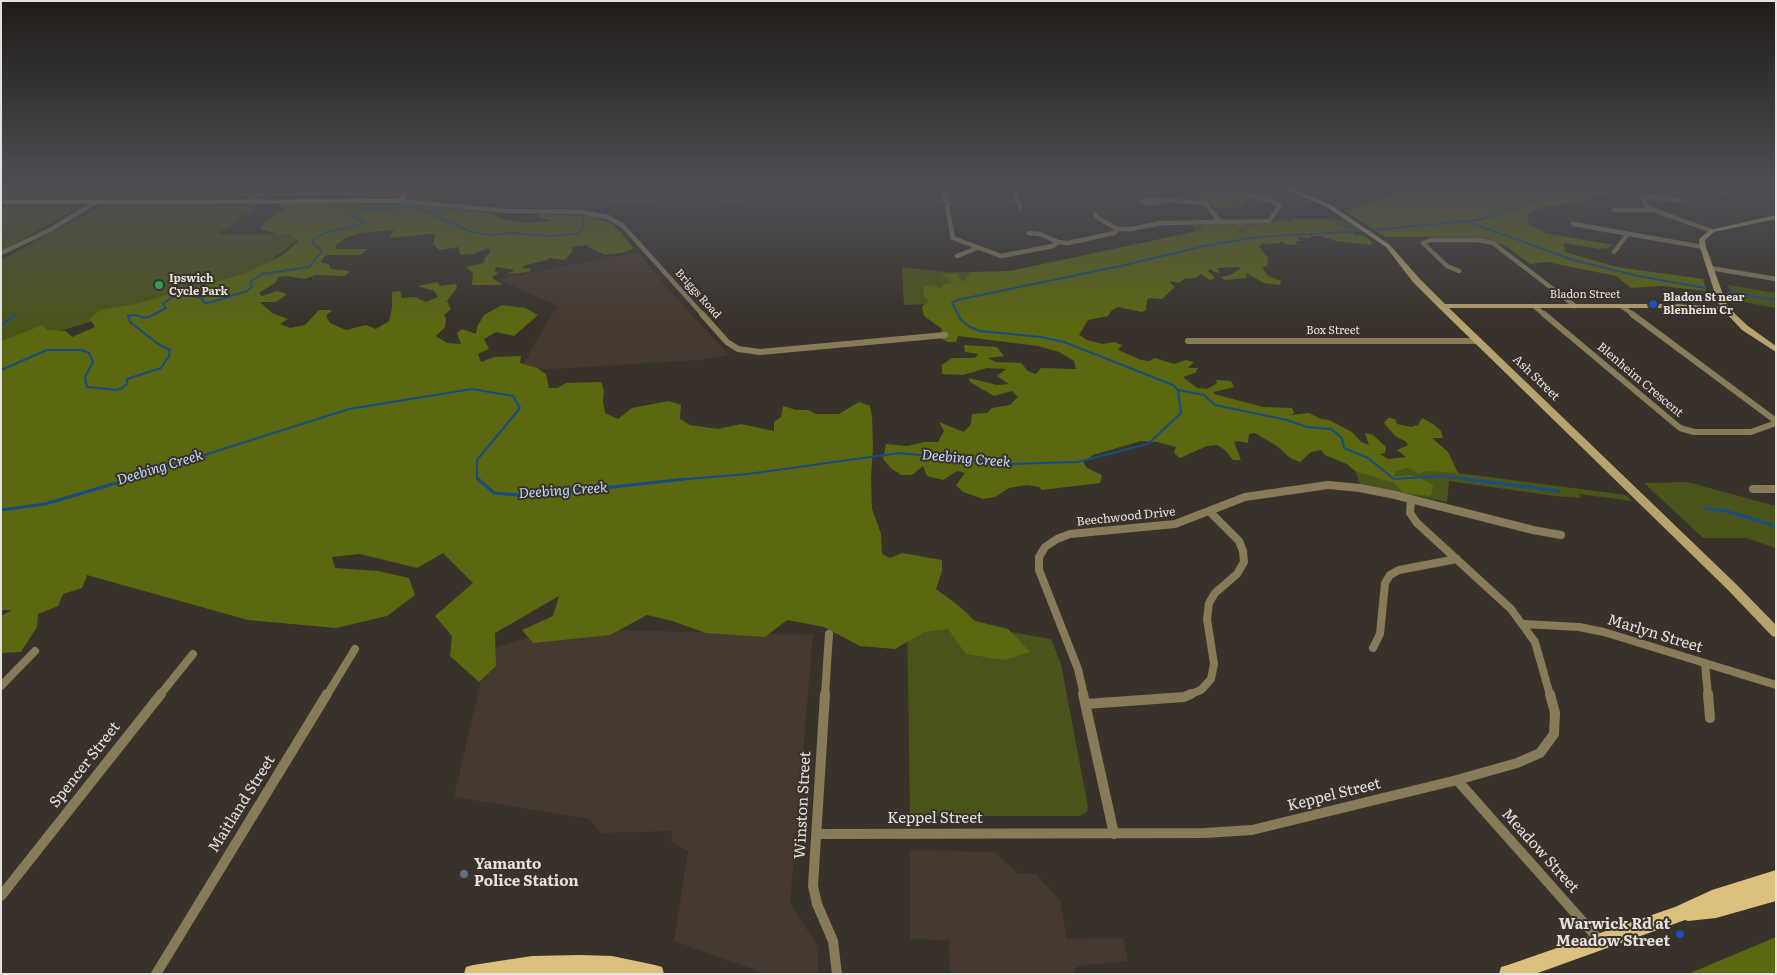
<!DOCTYPE html>
<html>
<head>
<meta charset="utf-8">
<style>
	body { margin:0 }
	#map { position:relative; width:1777px; height:975px; overflow:hidden; background:#39322b; font-family:Literata,serif }
	canvas { display:block }
	.frame { position:absolute; inset:0; border:2px solid #e6e1dd; pointer-events:none }
</style>
</head>
<body>
<div id="map">
<canvas width="1777" height="975"></canvas>
<div class="frame"></div>
</div>
<script>
const context = document.querySelector('canvas').getContext('2d');
context.lineJoin = 'round';
function fill(path, color) { context.fillStyle = color; context.fill(path, 'evenodd'); }
const shape = rows => new Path2D(rows.map(r => 'M' + r).join(''));
function strokePath(path, color, width, dash) { context.strokeStyle = color; context.lineWidth = width; context.lineCap = dash ? 'butt' : 'round'; context.setLineDash(dash || []); context.stroke(path); }
function drawText(font, color, halo, rows, align = 'center') {
  context.font = font + ' Literata,serif'; context.lineWidth = 4; context.setLineDash([]); context.textBaseline = 'middle'; context.strokeStyle = halo; context.fillStyle = color; for (const [text, x, y, turn = 0] of rows) {
    context.save(); context.translate(x, y); context.rotate((+turn || 0) * Math.PI / 180); context.textAlign = isNaN(turn) ? turn : align; if (halo) context.strokeText(text, 0, 0); context.fillText(text, 0, 0); context.restore();
  }
}
const built = shape([
	[1,188,404,188,393,197,1,198],
	[638,252,667,288,729,355,699,360,519,371,553,313,560,307,498,279],
	[615,630,813,635,790,903,818,947,818,974,766,974,674,941,688,851,671,842,673,831,601,833,589,819,454,797,488,650,530,637],
	[910,850,994,852,1019,874,1036,874,1060,900,1067,939,1123,938,1128,961,1078,966,1073,974,950,974,949,940,910,939]
]);
const green = shape([
	[1200,188,1223,188,1251,197,1241,208,1215,208,1211,203,1200,200],
	[105,204,260,204,218,234,305,234,257,271,1,349,1,260],
	[1,205,84,205,1,251],
	[1344,219,1363,231,1258,237,952,303,904,305,902,267,945,272,1009,272,1195,232,1191,225,1270,223,1280,220],
	[1728,285,1776,293,1776,308,1733,300],
	[1351,459,1626,495,1632,501,1579,494,1581,498,1555,496,1449,481,1447,502,1360,484],
	[1687,482,1776,506,1776,548,1746,538,1703,538,1644,483],
	[907,614,1051,639,1061,664,1088,807,1087,812,1080,816,910,816]
]);
const forest = shape([
	[1202,188,1222,188,1249,197,1243,198,1232,193,1225,193,1219,197,1226,198,1236,207,1218,207,1212,201,1201,199],
	[1412,188,1605,188,1608,194,1534,210,1529,214,1528,224,1545,233,1613,245,1608,248,1599,249,1564,243,1565,252,1617,267,1703,279,1706,291,1661,286,1631,288,1616,276,1547,262,1530,264,1507,247,1489,239,1474,237,1385,237,1345,211,1374,201,1381,202,1379,200],
	[281,203,400,204,491,213,503,219,526,223,554,221,542,218,538,214,592,216,613,224,634,248,622,253,605,255,585,245,572,247,572,251,565,260,549,258,547,260,526,265,522,268,531,269,529,272,507,274,515,270,497,267,494,271,498,273,492,278,503,285,472,285,473,273,466,267,484,263,485,258,491,251,487,248,474,254,461,255,458,247,439,250,433,244,435,235,428,234,389,238,394,230,359,233,344,239,335,245,337,249,367,249,360,255,326,255,321,260,322,263,329,264,331,269,350,271,345,276,315,275,305,279,287,276,279,277,275,283,259,293,262,296,277,291,287,294,276,302,260,302,272,313,288,319,280,324,290,328,305,325,319,310,332,310,326,316,330,323,346,330,366,325,376,329,389,321,392,308,392,292,400,291,402,298,415,297,426,302,438,297,434,291,418,286,437,282,440,286,456,284,457,288,447,301,451,309,444,315,446,319,445,327,436,336,447,343,461,344,457,333,462,329,476,334,477,327,484,315,502,305,525,308,538,315,514,336,496,332,484,339,489,349,478,354,481,362,494,357,521,356,520,363,537,368,546,374,549,388,557,388,566,383,601,382,604,390,603,401,605,413,618,419,632,408,669,401,681,405,680,419,690,425,718,429,741,424,774,431,774,422,781,417,783,406,796,410,808,410,816,414,839,414,859,402,870,406,872,416,873,447,871,478,872,509,881,534,882,554,890,558,902,553,942,560,942,571,936,589,959,606,975,621,1008,629,1030,652,1004,660,966,654,948,629,924,632,895,649,860,646,824,627,787,620,765,637,706,633,672,621,647,615,610,635,533,643,522,630,553,616,559,596,495,633,496,666,479,682,450,656,452,636,435,616,473,583,443,553,417,568,360,554,332,557,335,568,378,571,409,578,415,595,387,616,336,628,248,620,87,575,82,588,63,594,58,606,38,614,37,627,21,652,1,653,1,616,12,610,1,610,1,341,43,325,47,330,66,331,72,337,95,327,90,319,100,310,135,304,244,274,281,256,299,241,290,235,277,234,261,229,265,221,286,209,277,206],
	[1291,219,1324,219,1348,229,1356,230,1354,233,1356,235,1363,235,1372,242,1371,245,1336,241,1321,236,1312,236,1308,239,1297,236,1301,241,1296,241,1297,244,1289,245,1280,241,1280,243,1262,244,1259,247,1268,258,1267,266,1262,267,1268,276,1281,281,1280,285,1264,283,1246,273,1247,278,1225,280,1221,277,1230,275,1240,269,1239,267,1217,268,1220,273,1214,272,1211,269,1208,271,1215,278,1210,280,1201,274,1196,278,1184,279,1179,283,1169,281,1175,287,1162,299,1149,298,1147,300,1146,310,1142,312,1118,307,1112,310,1108,316,1088,320,1079,335,1087,340,1103,344,1114,342,1122,345,1118,350,1141,360,1149,361,1155,358,1174,364,1186,360,1194,362,1188,368,1198,368,1195,373,1183,377,1197,388,1207,389,1213,386,1217,383,1216,380,1231,381,1234,387,1214,392,1214,394,1263,407,1292,408,1294,413,1290,415,1309,413,1321,419,1329,420,1352,432,1361,442,1369,445,1365,433,1373,435,1386,447,1385,453,1380,454,1388,459,1406,457,1397,450,1408,445,1405,441,1395,436,1384,423,1388,418,1395,419,1397,424,1411,427,1418,425,1422,418,1433,424,1441,431,1443,438,1432,438,1448,452,1458,473,1429,471,1418,473,1407,468,1396,471,1393,477,1411,475,1420,478,1433,485,1431,496,1404,493,1394,483,1355,471,1347,464,1325,455,1321,450,1311,452,1300,462,1290,458,1277,446,1255,433,1249,434,1248,443,1238,441,1234,442,1241,460,1233,460,1225,450,1217,445,1207,446,1180,458,1174,453,1176,447,1157,442,1141,441,1093,455,1083,462,1087,468,1102,475,1100,483,1042,490,1039,487,1027,485,1009,488,995,497,983,499,963,492,956,485,965,473,957,471,943,480,927,476,923,466,912,475,901,475,892,469,883,459,886,444,907,446,924,442,938,442,944,431,939,422,964,432,971,424,972,414,987,413,992,408,1010,405,1018,397,1012,391,994,396,970,382,969,378,997,385,1009,384,997,376,1006,369,987,368,963,375,942,374,942,365,952,358,975,358,978,354,965,352,964,345,997,347,1004,356,988,358,996,362,1021,363,1028,371,1036,374,1041,368,1076,369,1074,361,1059,352,1038,346,958,336,956,342,948,342,940,338,942,329,924,316,922,307,929,301,923,296,924,286,932,285,941,289,944,284,952,282,941,274,957,273,961,281,964,281,971,272,1010,271,1202,230,1204,225,1244,224,1247,228,1238,229,1238,232,1244,233,1250,228,1249,226,1279,221,1287,223,1291,222],
	[1776,937,1776,974,1688,974]
]);
const streamFar1 = shape([
	[594,210,602,204,684,197,733,200,761,198,773,188],
	[1469,222,1573,260,1638,276,1705,288],
	[1728,292,1776,300],
	[1,325,16,314],
	[1,370,47,350,81,350,89,353,93,362,85,377,87,387,116,390,122,388,127,384,127,379,161,368,169,356,170,350,158,344,130,322,128,316,136,315,145,318,151,316,166,308,163,304,172,297,187,295,203,298,202,301,205,303,212,302,247,291,252,287,250,282,262,274,309,267,321,252,319,247,314,245,313,240,325,233,362,224,365,222,351,216,363,209,416,207,472,232,491,235,513,233,552,236,573,234,580,232,583,228,583,218,587,214],
	[1178,390,1204,395,1215,405,1287,420,1307,427,1331,429,1342,438,1344,448,1368,458,1394,479,1442,476,1475,480],
	[126,480,349,409,472,389,513,396,520,408,477,460,477,478,480,480],
	[674,480,748,474,899,453,1010,464,1077,462,1148,444,1181,413,1178,390,1173,385,1064,342,1041,337,980,331,970,327,961,320,952,303,957,300,1125,265,1204,246,1258,237,1363,231,1479,220,1523,206,1559,188]
]);
const stream = shape([
	[478,479,494,493,531,496,685,479],
	[1465,479,1559,491],
	[1704,508,1726,511,1776,526],
	[1,510,45,504,130,479]
]);
const streetFar3 = shape([
	[944,188,946,197,944,200,949,204,947,207,953,238,1001,256,1053,246,1058,242,1068,243,1114,233,1118,229,1132,229,1161,223,1269,221,1279,207,1278,204,1272,201,1227,188],
	[1013,188,1020,207],
	[1638,188,1648,208,1712,231],
	[1712,188,1724,192],
	[1083,191,1088,188],
	[1351,191,1360,188],
	[1642,196,1679,200],
	[248,201,267,188],
	[399,201,506,211,581,212,608,217,623,226,703,315],
	[1163,201,1148,204,1141,201,1150,199,1203,203,1207,205,1220,222],
	[1614,210,1651,210],
	[1095,214,1098,218,1118,229],
	[1573,224,1703,247],
	[1029,233,1040,234,1058,242],
	[1614,252,1627,235],
	[1,253,48,231,96,202],
	[957,256,977,248],
	[1710,268,1776,279],
	[1459,271,1447,266,1423,243,1431,240,1478,240,1493,243,1575,306],
	[1534,306,1545,315],
	[1621,306,1634,315]
]);
const streetFar2 = shape([
	[702,314,727,342,738,349,760,352,945,335],
	[1544,314,1680,428,1694,432,1751,432,1776,423],
	[1632,314,1776,421],
	[1188,341,1479,341]
]);
const streetFar1 = shape([
	[1753,489,1776,489],
	[1411,499,1410,513,1417,523,1511,609,1535,642,1550,695],
	[1524,624,1579,627,1604,632,1776,685],
	[1373,648,1380,634,1385,583,1390,575,1399,570,1457,559],
	[1705,664,1708,695],
	[1,686,35,651],
	[160,695,193,654],
	[327,695,355,649],
	[825,695,829,634],
	[1084,695,1078,669,1039,570,1039,557,1045,547,1057,539,1070,534,1175,524,1245,497,1328,485,1360,488,1395,495,1533,530,1561,535],
	[1188,695,1201,690,1211,679,1214,664,1207,619,1209,603,1215,593,1237,574,1244,562,1243,551,1239,541,1209,511]
]);
const street = shape([
	[825,694,813,886,817,904,833,941,837,974],
	[1083,694,1114,834],
	[1708,694,1710,718],
	[1086,704,1184,697,1191,694],
	[1457,780,1600,941],
	[817,834,1205,833,1252,830,1457,780,1517,763,1540,753,1554,734,1555,713,1550,694],
	[1,896,161,694],
	[156,974,327,694]
]);
const secondary = shape([
	[409,188,416,188,399,203,1,204,1,200,397,199,409,188],
	[1282,188,1291,188,1331,205,1390,245,1419,278,1445,304,1673,304,1722,307,1718,303,1700,247,1699,239,1710,230,1776,215,1776,219,1714,232,1705,240,1706,247,1726,303,1736,315,1748,326,1776,346,1776,352,1742,330,1725,312,1673,308,1449,308,1736,584,1776,625,1776,637,1772,636,1728,590,1439,308,1413,282,1386,247,1327,207,1282,188]
]);
const primary = shape([
	[1776,870,1776,901,1716,918,1688,921,1685,920,1535,974,1499,974,1501,967,1508,965,1675,907,1712,890,1776,870],
	[580,955,612,956,655,965,662,967,664,974,464,974,466,967,473,965,532,956,580,955]
]);
const markers = [
	[159,285,5,"#2e9e5b"],
	[1653,304,5,"#1a4fb4"],
	[464,874,5,"#5c6f8a"],
	[1680,934,5,"#1a4fb4"]
];
const farPoinames = [
	["Ipswich",169,279],
	["Cycle Park",169,292],
	["Bladon St near",1663,298],
	["Blenheim Cr",1663,311]
];
const farStreetnames = [
	["Briggs Road",698,294,48],
	["Bladon Street",1585,295],
	["Box Street",1333,331]
];
const streetNames = [
	["Ash Street",1536,378,44],
	["Blenheim Crescent",1640,380,40],
	["Beechwood Drive",1126,517,-6]
];
const waterNames = [
	["Deebing Creek",966,459,5],
	["Deebing Creek",160,468,-17],
	["Deebing Creek",563,491,-4]
];
const nearStreetnames = [
	["Marlyn Street",1655,634,17],
	["Spencer Street",85,765,-52],
	["Keppel Street",1334,795,-14],
	["Maitland Street",242,804,-58],
	["Winston Street",803,805,-87],
	["Keppel Street",935,819],
	["Meadow Street",1540,851,48]
];
const nearPoinames = [
	["Yamanto",474,865],
	["Police Station",474,882],
	["Warwick Rd at",1670,925,"right"],
	["Meadow Street",1670,942,"right"]
];
fill(built, '#46392f');
fill(green, '#4a541a');
fill(forest, '#5b680f');
strokePath(streamFar1, '#174d85', 2);
strokePath(stream, '#174d85', 3);
strokePath(streetFar3, '#877b5a', 4.5);
strokePath(streetFar2, '#877b5a', 6);
strokePath(streetFar1, '#877b5a', 8);
strokePath(street, '#877b5a', 10);
fill(secondary, '#b6a36e');
fill(primary, '#dbc17d');
const sky = context.createLinearGradient(0, 0, 0, 325);
sky.addColorStop(0, '#1f1c18');
sky.addColorStop(0.58, '#4e4f55');
sky.addColorStop(1, '#4e4f5500');
context.fillStyle = sky;
context.fillRect(0, 0, 1777, 325);
for (const [x, y, r, color] of markers) { const dot = new Path2D(); dot.arc(x, y, r, 0, 2 * Math.PI); context.fillStyle = color; context.fill(dot); strokePath(dot, '#39322b', 2); }
drawText('bold 11px', '#e6e1dd', '#39322b', farPoinames, 'left');
drawText('11px', '#e6e1dd', '#39322b', farStreetnames);
drawText('12px', '#e6e1dd', '#39322b', streetNames);
drawText('italic 14px', '#bddafb', '#39322b', waterNames);
drawText('15px', '#e6e1dd', '#39322b', nearStreetnames);
drawText('bold 15px', '#e6e1dd', '#39322b', nearPoinames, 'left');
</script>
</body>
</html>
